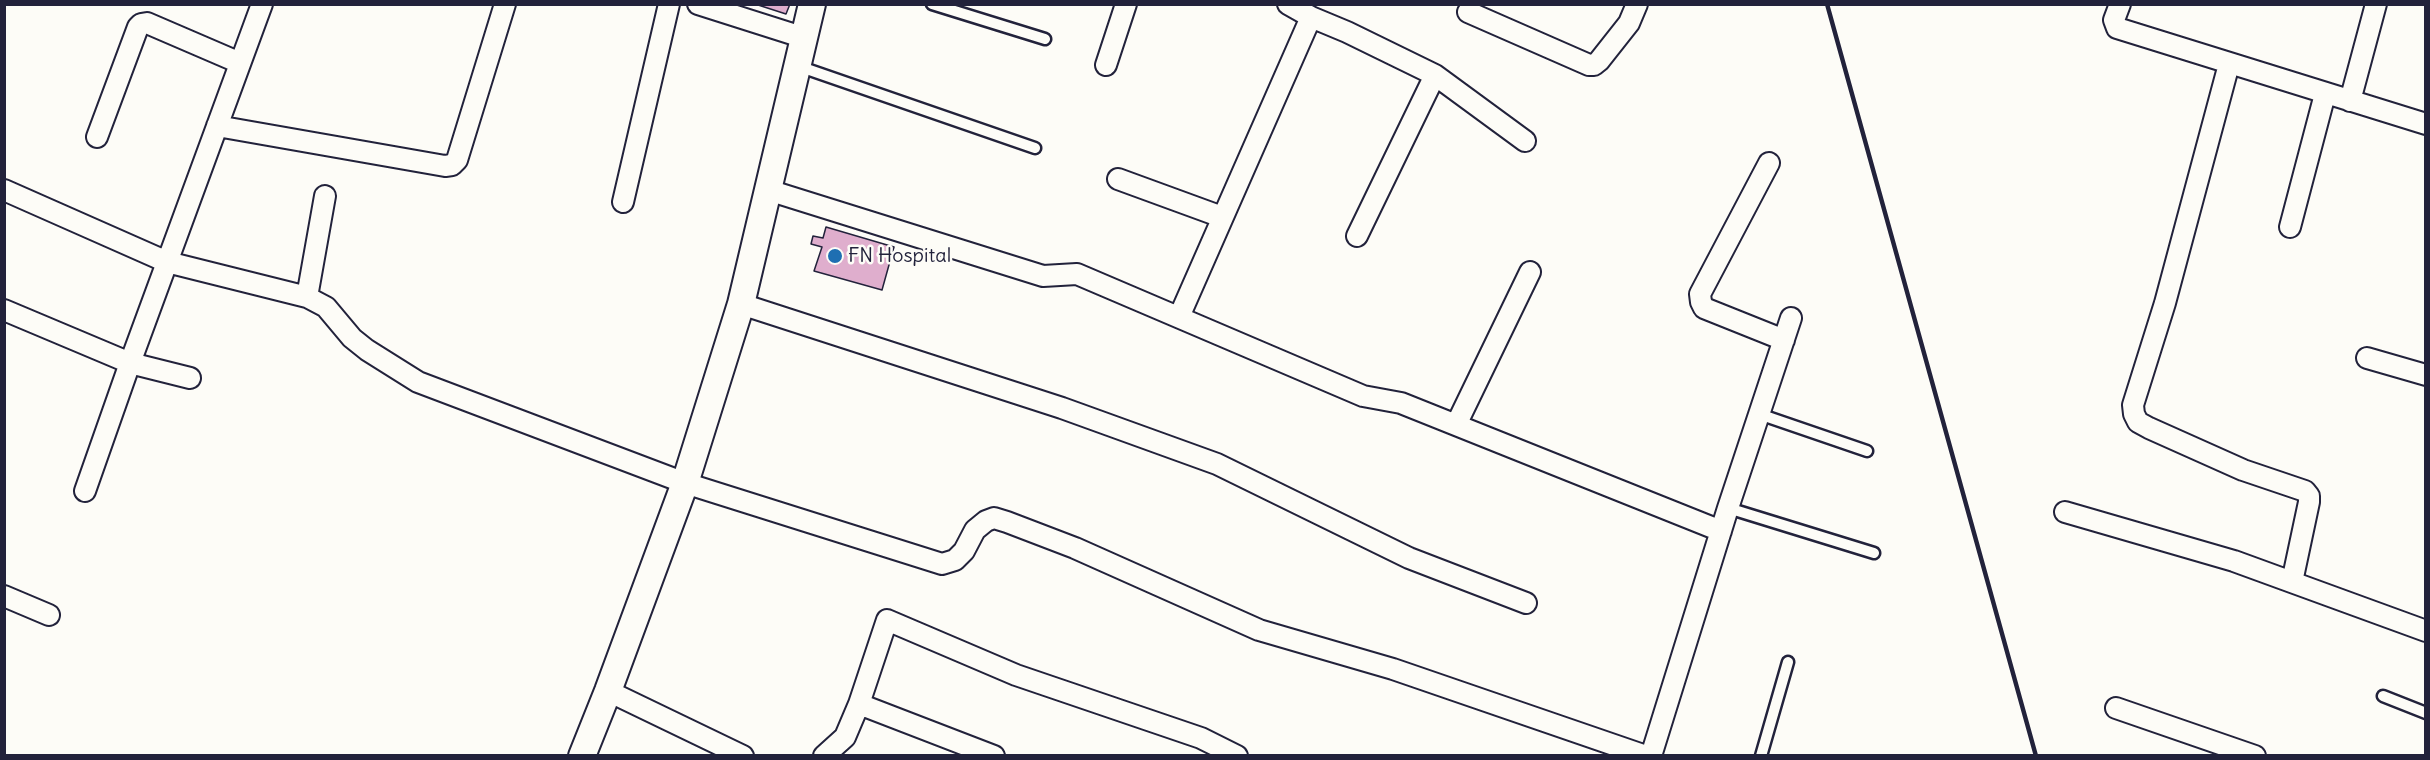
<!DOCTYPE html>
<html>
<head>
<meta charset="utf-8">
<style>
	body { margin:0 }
	#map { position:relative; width:2430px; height:760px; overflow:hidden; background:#fdfcf7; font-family:Delius,sans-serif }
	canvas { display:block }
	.frame { position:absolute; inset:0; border:6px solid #22223b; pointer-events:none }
</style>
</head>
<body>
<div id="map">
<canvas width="2430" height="760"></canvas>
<div class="frame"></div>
</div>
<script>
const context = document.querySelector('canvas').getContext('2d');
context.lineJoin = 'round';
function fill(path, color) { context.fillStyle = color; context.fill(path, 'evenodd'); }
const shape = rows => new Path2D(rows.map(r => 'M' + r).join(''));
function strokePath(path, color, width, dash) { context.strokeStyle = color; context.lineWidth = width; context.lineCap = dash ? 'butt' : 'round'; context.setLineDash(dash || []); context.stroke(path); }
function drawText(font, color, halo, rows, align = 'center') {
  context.font = font + ' Delius,sans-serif'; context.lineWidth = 5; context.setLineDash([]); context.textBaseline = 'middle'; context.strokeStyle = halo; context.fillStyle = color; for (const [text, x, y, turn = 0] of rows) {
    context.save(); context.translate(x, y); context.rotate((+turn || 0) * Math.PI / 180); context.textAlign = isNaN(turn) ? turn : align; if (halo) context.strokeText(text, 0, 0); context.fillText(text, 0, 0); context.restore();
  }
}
const building = shape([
	[755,4,790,4,786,14,755,4],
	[826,227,894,247,882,290,814,271,822,247,811,244,813,236,823,238,826,227]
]);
const service = shape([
	[932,4,1045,39],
	[798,66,1035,148],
	[1759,414,1867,451],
	[1728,508,1874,553],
	[2383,696,2426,713],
	[1761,756,1788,662]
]);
const minor = shape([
	[698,4,805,38],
	[1288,4,1311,17],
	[2120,4,2114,20,2117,28,2426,124],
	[1468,12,1589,65,1594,65,1599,61,1629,23,1637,4],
	[2229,64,2165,303,2133,405,2134,414,2138,422,2149,428,2243,470,2305,491,2309,496,2309,502,2292,582],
	[1106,65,1126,4],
	[2350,101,2376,4],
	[217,126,445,166,452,165,457,160,505,4],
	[97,137,138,27,141,24,147,23,240,63],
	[1769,163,1700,294,1701,302,1704,308,1784,340],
	[1118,179,1222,217],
	[4,190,167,262,307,297,326,307,352,338,367,350,418,382,685,483,942,564,955,560,964,551,975,530,986,521,994,518,1007,522,1075,548,1259,630,1393,669,1646,756],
	[768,190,1043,276,1077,274,1363,396,1401,403,1721,531],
	[623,202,669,4],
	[2290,227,2325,94],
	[1357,236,1435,75],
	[307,297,325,196],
	[741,304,1062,408,1217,464,1409,558,1526,603],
	[4,310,130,363,190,378],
	[1179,317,1311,17,1347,32,1435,75,1525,141],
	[2367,358,2426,375],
	[1456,425,1530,272],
	[85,491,130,363,262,4],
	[2065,512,2234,561,2426,631],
	[4,596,49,615],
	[608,691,743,756],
	[859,704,887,620,1016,675,1201,738,1237,756],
	[2116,708,2255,756],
	[824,756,845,737,859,704,994,756],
	[1651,756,1728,508,1791,318]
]);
const tertiary = shape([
	[582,756,608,691,685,483,741,304,812,4]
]);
const rail = shape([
	[1827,4,2036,756]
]);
const markers = [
	[835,256,8,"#1f6fb2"]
];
const poiNames = [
	["FN Hospital",848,256]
];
fill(building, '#dfaecd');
strokePath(building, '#22223b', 1.5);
strokePath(service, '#22223b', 15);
strokePath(minor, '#22223b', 24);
strokePath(tertiary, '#22223b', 30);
strokePath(service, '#fdfcf7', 10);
strokePath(minor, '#fdfcf7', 20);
strokePath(tertiary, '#fdfcf7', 26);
strokePath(rail, '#22223b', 4.5);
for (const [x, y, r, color] of markers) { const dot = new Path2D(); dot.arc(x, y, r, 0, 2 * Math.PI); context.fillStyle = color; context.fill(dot); strokePath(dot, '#fdfcf7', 2); }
drawText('20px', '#22223b', '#fdfcf7', poiNames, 'left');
</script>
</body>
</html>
